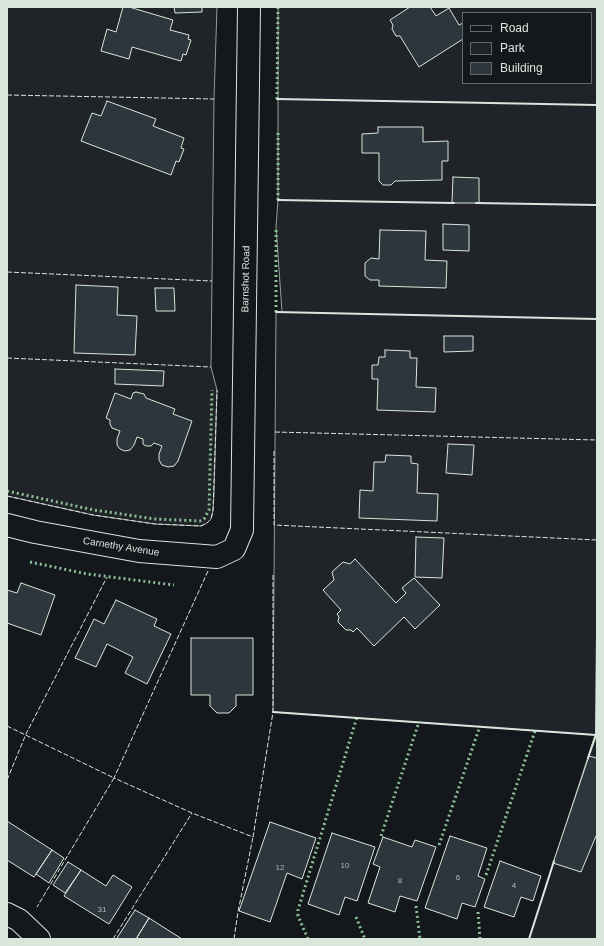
<!DOCTYPE html>
<html>
<head>
<meta charset="utf-8">
<style>
	body { margin:0 }
	#map { position:relative; width:604px; height:946px; overflow:hidden; background:#14181c; font-family:Arial,sans-serif }
	canvas { display:block }
	.frame { position:absolute; inset:0; border:8px solid #d8e6dc; pointer-events:none }
	.legend { position:absolute; left:462px; top:12px; width:130px; height:72px; box-sizing:border-box; background:#14181c; border:1px solid #626a69; margin:0; padding:5px 7px; list-style:none; font-size:12px; color:#d8e6dc }
	.legend li { display:flex; align-items:center; gap:8px; height:20px }
	.legend b { width:20px; border:1px solid #626a69 }
</style>
</head>
<body>
<div id="map">
<canvas width="604" height="946"></canvas>
<div class="frame"></div>
<ul class="legend">
<li><b style="height:5px;background:#14181c"></b>Road</li>
<li><b style="height:11px;background:#202428"></b>Park</li>
<li><b style="height:11px;background:#2c363c"></b>Building</li>
</ul>
</div>
<script>
const context = document.querySelector('canvas').getContext('2d');
context.lineJoin = 'round';
function fill(path, color) { context.fillStyle = color; context.fill(path, 'evenodd'); }
const shape = rows => new Path2D(rows.map(r => 'M' + r).join(''));
function strokePath(path, color, width, dash) { context.strokeStyle = color; context.lineWidth = width; context.lineCap = dash ? 'butt' : 'round'; context.setLineDash(dash || []); context.stroke(path); }
function drawText(font, color, halo, rows, align = 'center') {
  context.font = font + ' Arial,sans-serif'; context.lineWidth = 3; context.setLineDash([]); context.textBaseline = 'middle'; context.strokeStyle = halo; context.fillStyle = color; for (const [text, x, y, turn = 0] of rows) {
    context.save(); context.translate(x, y); context.rotate((+turn || 0) * Math.PI / 180); context.textAlign = isNaN(turn) ? turn : align; if (halo) context.strokeText(text, 0, 0); context.fillText(text, 0, 0); context.restore();
  }
}
const green = shape([
	[7,7,217,7,214,99,211,367,217,390,214,494,213,511,211,519,207,523,201,526,155,524,93,515,7,496,7,7],
	[278,7,597,7,597,939,529,939,595,735,273,712,276,312,282,312,276,227,278,200,278,7],
	[463,13,591,13,591,83,463,83,463,13]
]);
const building = shape([
	[123,7,129,7,173,20,170,30,189,35,188,39,191,40,186,55,183,54,181,61,132,47,129,59,101,51,107,29,116,32,123,7],
	[174,7,202,7,202,12,175,13,174,7],
	[410,7,430,7,436,16,449,8,459,25,463,23,463,39,419,67,400,36,396,36,392,29,393,25,390,20,410,7],
	[107,101,156,119,153,126,184,138,181,148,184,149,179,162,176,161,171,175,81,141,92,113,101,116,107,101],
	[378,127,423,127,423,142,448,141,448,161,442,161,442,180,395,181,391,185,383,185,379,181,379,153,362,153,362,134,378,133,378,127],
	[453,177,479,178,479,203,452,203,453,177],
	[443,224,469,225,469,251,443,250,443,224],
	[380,230,426,231,425,260,447,261,446,288,379,286,379,280,370,280,365,276,365,263,371,258,379,259,380,230],
	[76,285,118,287,117,315,137,316,135,355,74,353,76,285],
	[155,288,174,288,175,311,156,311,155,288],
	[444,336,473,336,473,351,444,352,444,336],
	[385,350,410,351,410,358,417,358,416,387,436,388,435,412,377,410,378,379,372,379,372,365,378,365,379,357,385,357,385,350],
	[115,369,164,371,163,386,115,384,115,369],
	[136,392,144,394,146,398,175,409,173,414,192,421,178,461,174,466,168,467,162,465,159,460,159,454,162,446,154,443,151,446,146,446,143,444,143,439,137,437,134,445,130,450,125,451,120,449,117,445,117,439,120,431,112,428,110,424,110,420,106,418,115,393,131,399,133,393,136,392],
	[448,444,474,445,472,475,446,473,448,444],
	[386,455,411,456,411,463,418,464,417,493,438,494,437,521,359,518,360,490,373,491,374,462,385,462,386,455],
	[416,537,444,538,442,578,415,577,416,537],
	[355,559,396,603,406,593,402,588,414,578,440,605,415,629,404,617,374,646,357,628,353,632,351,630,346,630,338,622,339,617,337,614,341,610,323,590,334,580,332,572,343,562,350,564,355,559],
	[21,583,55,595,41,635,7,623,7,590,17,593,21,583],
	[116,600,157,619,154,626,171,634,147,684,125,673,133,657,107,644,96,667,75,658,94,619,104,624,116,600],
	[191,638,253,638,253,695,236,695,236,706,229,713,217,713,210,706,210,695,191,695,191,638],
	[589,756,597,758,597,836,596,836,581,872,553,863,589,756],
	[7,821,52,850,34,877,7,860,7,821],
	[270,822,316,838,302,879,287,873,270,922,239,911,270,822],
	[332,833,375,847,357,901,345,897,339,915,308,904,332,833],
	[450,836,487,848,478,876,485,879,475,907,462,903,457,919,425,908,450,836],
	[383,837,412,847,415,840,436,847,417,901,400,896,395,912,368,903,380,867,373,864,383,837],
	[52,850,64,858,49,883,36,874,52,850],
	[500,861,541,876,533,901,521,897,514,917,484,907,500,861],
	[68,862,81,870,65,893,53,885,68,862],
	[81,870,106,886,113,875,132,887,109,924,64,896,81,870],
	[135,910,149,918,136,939,118,939,117,938,135,910],
	[149,918,182,939,136,939,149,918]
]);
const minor = shape([
	[7,525,35,532,139,551,217,557,234,549,242,530,249,7],
	[7,914,19,920,39,939]
]);
const hedge = shape([
	[277,99,278,7],
	[278,200,278,133],
	[276,312,276,227],
	[7,491,94,510,155,519,200,521,204,519,209,510,212,390],
	[30,562,87,574,174,585],
	[381,836,419,722],
	[439,845,480,726],
	[486,875,535,731],
	[416,906,420,939],
	[478,912,480,939],
	[356,917,365,939],
	[308,939,298,916,298,910,357,717]
]);
const fence = shape([
	[7,95,214,99],
	[7,272,212,281],
	[7,358,211,367],
	[275,432,597,440],
	[274,451,274,525,597,540],
	[7,496,93,515,155,524,201,526,207,523,211,519,213,511,217,390],
	[208,571,114,778,192,813,253,837,273,712,273,575],
	[7,726,114,778,37,907],
	[7,780,26,734,107,577],
	[113,939,192,813],
	[234,939,238,912,253,837]
]);
const wall = shape([
	[277,99,597,105],
	[278,200,454,203],
	[476,203,597,205],
	[276,312,597,319],
	[273,712,596,735],
	[588,758,596,735,597,634],
	[529,939,554,861]
]);
const numberNames = [
	["10",345,866],
	["12",280,868],
	["6",458,878],
	["8",400,881],
	["4",514,886],
	["31",102,910]
];
const streetNames = [
	["Barnshot Road",246,279,-89],
	["Carnethy Avenue",121,547,9]
];
fill(green, '#202428');
strokePath(green, '#939e99', 1);
fill(building, '#2c363c');
strokePath(building, '#d8e6dc', 1);
strokePath(minor, '#d8e6dc', 24);
strokePath(minor, '#14181c', 22);
strokePath(hedge, '#8ac095', 3, [2, 3]);
strokePath(fence, '#d8e6dc', 1, [5, 2]);
strokePath(wall, '#d8e6dc', 2);
drawText('8px', '#adbab4', null, numberNames);
drawText('10px', '#d8e6dc', '#14181c', streetNames);
</script>
</body>
</html>
